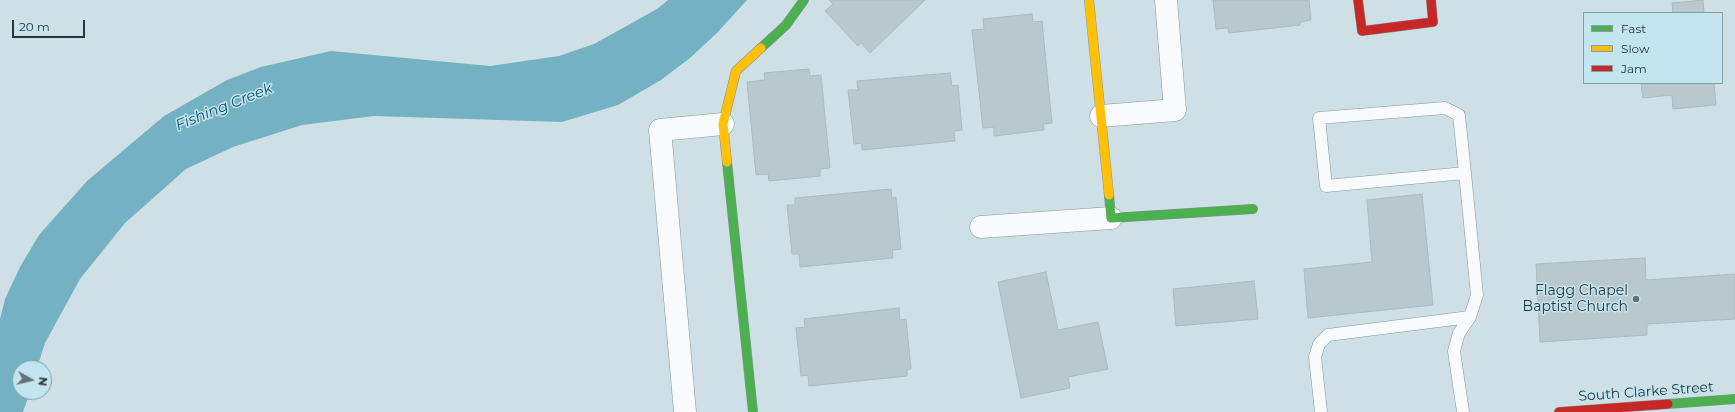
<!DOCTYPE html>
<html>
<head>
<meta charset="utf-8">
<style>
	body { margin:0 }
	#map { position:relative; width:1735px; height:412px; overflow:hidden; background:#cee0e6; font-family:Montserrat,sans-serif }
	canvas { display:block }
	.legend { position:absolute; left:1583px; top:12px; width:140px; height:72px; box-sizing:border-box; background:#c3e5f0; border:1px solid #859fa7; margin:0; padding:5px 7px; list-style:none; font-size:12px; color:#28363a }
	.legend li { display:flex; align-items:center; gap:8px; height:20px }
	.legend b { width:20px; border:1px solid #859fa7 }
	.north { position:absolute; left:12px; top:360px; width:40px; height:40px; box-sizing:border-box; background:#c3e5f0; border:1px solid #859fa7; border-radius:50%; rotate:98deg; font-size:11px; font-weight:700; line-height:16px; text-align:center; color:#28363a }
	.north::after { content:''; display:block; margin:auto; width:14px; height:18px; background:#627276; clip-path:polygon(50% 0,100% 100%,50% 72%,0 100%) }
	.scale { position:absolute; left:12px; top:20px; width:73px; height:18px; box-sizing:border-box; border:2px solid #28363a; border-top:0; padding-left:5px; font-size:12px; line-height:14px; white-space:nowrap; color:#28363a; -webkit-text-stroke:3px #c3e5f0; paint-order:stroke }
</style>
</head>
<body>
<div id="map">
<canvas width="1735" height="412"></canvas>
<ul class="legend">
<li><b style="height:5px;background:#4caf50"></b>Fast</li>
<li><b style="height:5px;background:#ffc107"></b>Slow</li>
<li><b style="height:5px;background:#c62828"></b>Jam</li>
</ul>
<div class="north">N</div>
<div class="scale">20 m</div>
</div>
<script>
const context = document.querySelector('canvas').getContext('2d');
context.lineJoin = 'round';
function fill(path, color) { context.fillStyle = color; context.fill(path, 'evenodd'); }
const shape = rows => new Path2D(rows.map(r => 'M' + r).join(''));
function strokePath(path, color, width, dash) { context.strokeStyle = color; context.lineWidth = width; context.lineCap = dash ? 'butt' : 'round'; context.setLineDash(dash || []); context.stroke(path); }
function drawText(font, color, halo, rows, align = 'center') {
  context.font = font + ' Montserrat,sans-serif'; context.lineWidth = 3; context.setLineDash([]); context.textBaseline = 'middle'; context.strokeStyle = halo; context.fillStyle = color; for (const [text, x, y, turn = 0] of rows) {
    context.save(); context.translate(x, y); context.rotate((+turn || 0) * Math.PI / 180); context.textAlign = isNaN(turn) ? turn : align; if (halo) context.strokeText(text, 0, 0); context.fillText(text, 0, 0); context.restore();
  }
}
const water = shape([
	[668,0,747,0,717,33,690,58,661,80,618,105,562,122,374,116,302,125,233,147,186,169,125,223,80,279,45,343,37,368,20,368,20,392,30,392,23,412,0,412,0,319,5,299,20,267,39,235,87,181,164,116,227,80,261,67,331,51,490,66,559,56,594,44,657,9]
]);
const building = shape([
	[829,0,925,0,870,53,861,43,858,46,825,11,833,4,829,0],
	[1213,0,1309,0,1311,20,1300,22,1300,25,1229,33,1228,28,1216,29,1213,0],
	[1703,0,1704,13,1673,13,1672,3,1703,0],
	[1032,14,1033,22,1042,21,1052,123,1043,124,1044,130,994,136,994,127,983,128,972,30,984,29,983,19,1032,14],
	[809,69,810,76,821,75,830,168,820,169,820,176,769,181,768,174,756,175,747,82,765,80,764,73,809,69],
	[950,73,952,86,958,85,962,130,954,131,955,141,862,150,862,143,854,144,848,90,858,90,857,81,950,73],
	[1641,83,1714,83,1716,105,1673,109,1672,95,1643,98,1641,83],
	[891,189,892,198,896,197,901,249,892,250,893,258,800,267,799,254,792,254,787,205,795,205,795,198,891,189],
	[1422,194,1433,305,1308,318,1304,269,1372,262,1367,200,1422,194],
	[1645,258,1646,280,1735,274,1735,319,1647,324,1647,335,1540,342,1536,264,1645,258],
	[1046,272,1058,330,1098,322,1108,369,1068,377,1070,388,1021,398,998,282,1046,272],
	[1254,281,1258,319,1176,326,1173,289,1254,281],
	[899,308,900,320,906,319,911,369,907,370,907,376,809,386,808,375,801,376,796,328,805,327,804,319,899,308]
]);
const lane = shape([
	[1321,412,1315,357,1319,344,1328,335,1470,317],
	[1463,412,1454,351,1459,333,1470,317,1477,295,1465,173,1459,115,1445,108,1319,118,1326,186,1465,173]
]);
const street = shape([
	[1101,116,1175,110,1166,0],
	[981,227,1111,218],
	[685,412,660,130,723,124]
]);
const fast = shape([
	[761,48,786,25,804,0],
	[727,162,753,412],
	[1109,195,1111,218,1253,209],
	[1668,404,1735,399]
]);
const slow = shape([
	[1089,0,1109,195],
	[727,162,723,124,736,71,761,48]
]);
const jam = shape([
	[1358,0,1362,31,1433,22,1431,0],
	[1559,412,1668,404]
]);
const markers = [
	[1636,299,4,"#627276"]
];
const poiNames = [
	["Flagg Chapel",1628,291],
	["Baptist Church",1628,307]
];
const streetNames = [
	["South Clarke Street",1646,392,-4]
];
const waterNames = [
	["Fishing Creek",224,107,-22]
];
fill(water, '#74b2c3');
fill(building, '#b9c8cd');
strokePath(building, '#abbabe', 1);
strokePath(lane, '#869599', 13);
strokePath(street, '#869599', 23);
strokePath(fast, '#869599', 10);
strokePath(slow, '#869599', 10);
strokePath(jam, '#869599', 10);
strokePath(lane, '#f8fafb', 12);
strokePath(street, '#f8fafb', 22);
strokePath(fast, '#4caf50', 9);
strokePath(slow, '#ffc107', 9);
strokePath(jam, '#c62828', 9);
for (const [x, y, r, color] of markers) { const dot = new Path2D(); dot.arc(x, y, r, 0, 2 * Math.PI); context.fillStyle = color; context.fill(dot); strokePath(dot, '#c3e5f0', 1.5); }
drawText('14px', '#28363a', '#c3e5f0', poiNames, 'right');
drawText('14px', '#28363a', '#c3e5f0', streetNames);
drawText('italic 15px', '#115565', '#c3e5f0', waterNames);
</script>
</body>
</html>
